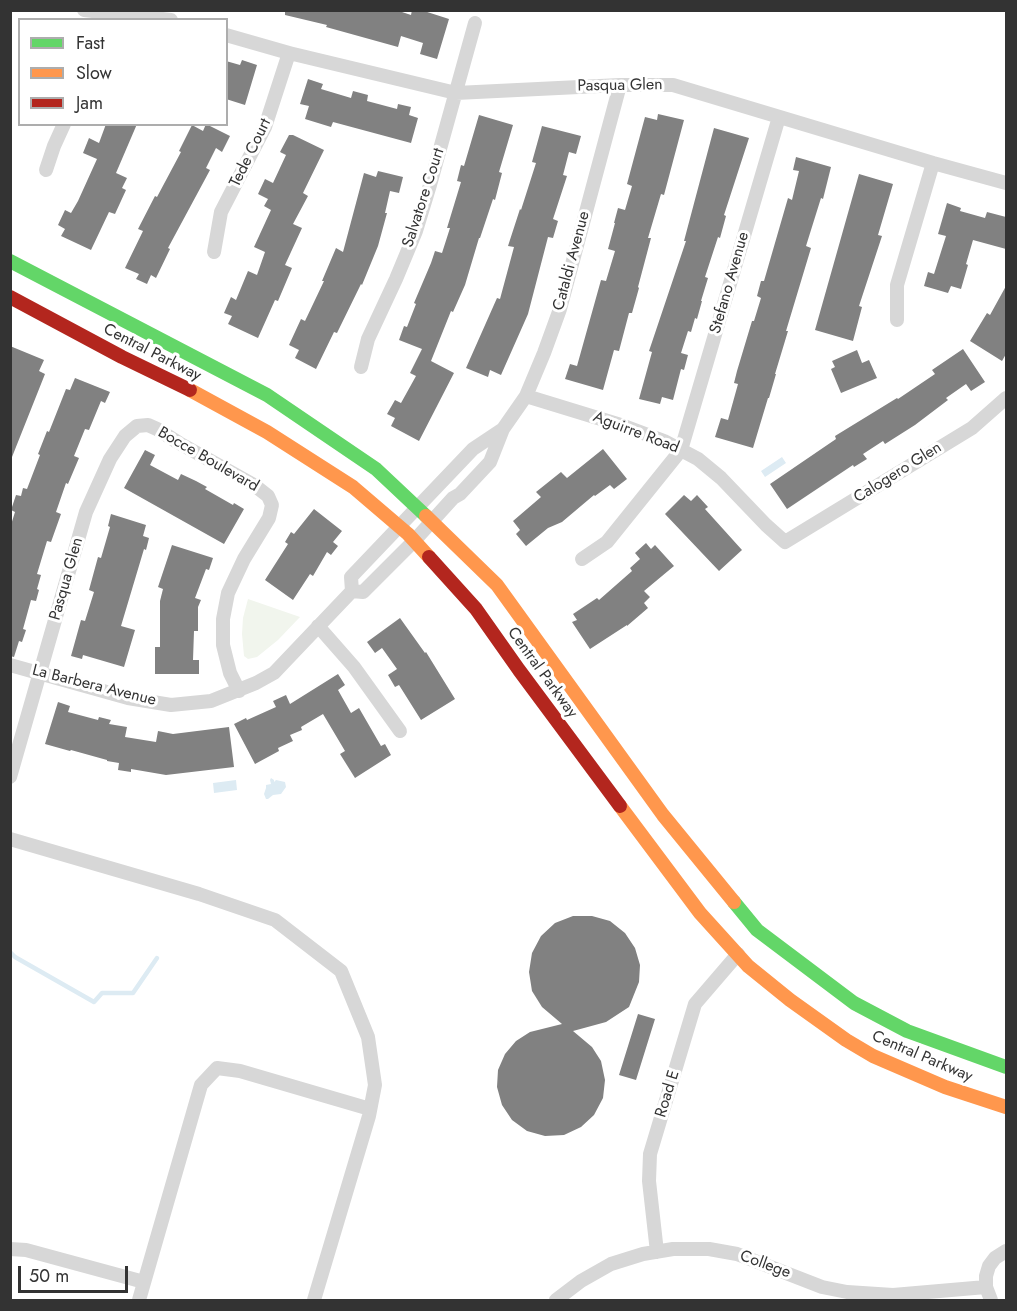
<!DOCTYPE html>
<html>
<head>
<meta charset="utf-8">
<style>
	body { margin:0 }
	#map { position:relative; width:1017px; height:1311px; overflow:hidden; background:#fff; font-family:Jost,sans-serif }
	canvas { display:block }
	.frame { position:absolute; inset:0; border:12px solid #333; pointer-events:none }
	.legend { position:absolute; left:18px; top:18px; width:210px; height:108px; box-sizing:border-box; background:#fff; border:2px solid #adadad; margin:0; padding:8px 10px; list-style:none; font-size:18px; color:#333 }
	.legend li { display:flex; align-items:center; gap:12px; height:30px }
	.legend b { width:30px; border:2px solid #adadad }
	.scale { position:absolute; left:18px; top:1266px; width:110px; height:27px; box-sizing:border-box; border:3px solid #333; border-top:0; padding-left:8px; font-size:18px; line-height:21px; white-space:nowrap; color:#333; -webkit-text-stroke:4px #fff; paint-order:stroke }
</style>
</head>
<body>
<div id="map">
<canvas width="1017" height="1311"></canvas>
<div class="frame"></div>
<ul class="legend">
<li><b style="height:8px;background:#63d668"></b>Fast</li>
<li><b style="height:8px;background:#ff974d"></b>Slow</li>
<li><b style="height:8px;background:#b3261e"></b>Jam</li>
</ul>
<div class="scale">50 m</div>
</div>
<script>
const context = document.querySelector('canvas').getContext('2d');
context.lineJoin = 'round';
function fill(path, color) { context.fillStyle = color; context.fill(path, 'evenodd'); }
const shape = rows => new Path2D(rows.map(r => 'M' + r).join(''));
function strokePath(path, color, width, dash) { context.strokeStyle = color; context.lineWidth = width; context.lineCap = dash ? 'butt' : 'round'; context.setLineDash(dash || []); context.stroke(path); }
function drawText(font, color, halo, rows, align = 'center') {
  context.font = font + ' Jost,sans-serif'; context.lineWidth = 6; context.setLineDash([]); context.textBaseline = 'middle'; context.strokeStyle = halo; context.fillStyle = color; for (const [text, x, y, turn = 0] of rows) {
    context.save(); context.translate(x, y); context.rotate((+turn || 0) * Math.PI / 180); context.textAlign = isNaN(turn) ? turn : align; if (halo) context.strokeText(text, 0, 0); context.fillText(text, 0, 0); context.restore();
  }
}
const green = shape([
	[248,599,300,617,278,640,257,657,248,659,244,656,242,634,243,618]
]);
const water = shape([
	[782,457,786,463,765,477,761,471],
	[271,778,274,780,274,782,276,780,285,782,286,787,281,794,273,795,268,799,266,799,264,794,266,788,266,785,271,784,270,780],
	[236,780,237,790,214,793,213,783]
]);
const stream = shape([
	[10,952,15,957,94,1002,102,993,133,993,157,958]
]);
const building = shape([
	[285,10,396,10,411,15,412,10,421,10,449,19,437,59,420,54,423,43,401,36,398,47,326,27,327,25,285,15],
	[242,60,257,65,245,105,226,99,226,61,240,65],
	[308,79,323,84,321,89,351,98,353,91,368,95,367,101,397,109,398,104,411,107,409,115,418,118,411,143,333,122,331,127,305,119,309,106,300,104],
	[658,114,684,120,664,195,661,194,648,238,651,238,638,287,639,288,632,313,629,313,619,351,614,350,603,390,565,379,570,364,577,366,601,280,606,281,615,251,608,249,615,223,614,223,618,208,625,210,632,186,627,184,645,117,657,120],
	[479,115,513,125,499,172,502,173,495,200,493,199,480,238,479,238,465,285,453,312,451,311,431,361,454,373,419,441,391,426,395,418,387,414,395,400,401,403,416,376,410,373,422,349,399,340,404,326,407,327,416,304,414,303,431,263,435,251,442,253,450,228,447,228,461,182,457,181,461,165,464,166],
	[106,124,137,124,116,173,127,178,122,188,126,190,115,214,109,212,91,250,61,236,65,229,58,225,65,210,71,213,78,201,97,159,83,153,89,138,99,143],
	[206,124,230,136,222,152,216,148,206,168,210,170,168,248,170,249,156,278,151,275,147,284,136,279,139,274,125,268,143,231,138,229,155,196,157,197,181,152,179,151,192,125,203,131],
	[542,126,581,136,576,154,569,152,563,175,567,176,553,219,558,221,553,238,548,237,528,314,501,375,490,370,488,377,466,368,497,298,500,299,514,247,508,246,520,209,521,210,536,163,532,162],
	[714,128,749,138,724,215,726,216,720,238,718,237,705,277,708,278,701,301,702,301,697,319,695,318,691,332,688,331,681,353,688,355,684,370,681,369,673,400,662,397,660,404,639,399,652,352,649,351,686,241,684,241],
	[289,135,293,135,324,150,303,193,308,196,293,224,302,228,285,265,292,268,278,301,275,300,258,338,228,324,232,316,224,313,231,297,236,300,248,271,257,275,265,252,254,247,271,210,264,206,268,199,258,194,265,179,273,183,286,155,280,152],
	[796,157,831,167,823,199,821,198,806,246,811,248,786,331,788,331,775,374,776,374,769,398,768,398,753,448,715,437,721,418,728,420,738,384,734,383,737,371,752,321,754,321,761,298,757,296,761,281,764,281,788,198,792,200,799,171,793,170],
	[378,171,403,177,399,193,390,191,385,213,387,213,378,246,362,285,361,284,337,333,334,332,316,369,295,358,299,350,289,345,301,319,305,321,324,281,322,281,336,248,343,252,364,173,376,177],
	[859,174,893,184,878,235,882,236,859,306,862,307,853,341,815,330],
	[947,203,961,208,960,211,985,218,987,212,1006,217,1006,249,973,240,966,264,968,265,961,289,951,286,948,293,924,286,928,272,934,274,946,236,938,234],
	[1006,286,1006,354,1002,361,970,341,987,313,990,315],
	[10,346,44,360,39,371,45,374,12,457,10,457],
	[963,349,985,382,971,391,966,384,946,398,948,400,915,425,885,444,883,441,863,454,867,459,854,467,853,465,787,509,770,484,836,439,835,436,897,398,898,399,935,374,932,370],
	[857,350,862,363,869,360,877,378,841,393,831,369,835,367,832,361],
	[75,378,110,392,105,403,101,401,89,430,85,429,74,456,79,458,68,484,66,483,56,512,61,514,51,542,47,541,37,574,41,575,37,589,39,590,36,601,31,600,23,629,26,630,22,642,19,641,14,657,10,656,10,528,15,512,11,510,16,495,21,496,23,488,27,489,40,455,38,454,47,431,49,432,66,389,70,390],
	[603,449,627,479,614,489,610,485,595,496,594,495,562,522,548,528,526,546,516,534,520,530,513,521,541,497,536,492,561,472,567,478],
	[145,450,155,455,150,465,178,480,181,474,196,481,207,487,205,489,233,505,234,503,244,509,224,544,124,488],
	[684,495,691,501,697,495,708,507,705,509,742,550,719,571,665,514],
	[314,509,342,531,333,542,338,546,331,555,327,552,313,576,310,574,293,600,265,580,288,544,285,542,291,532,294,534],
	[111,514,146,525,143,536,149,538,146,550,144,549,121,626,135,630,124,667,83,655,82,659,71,656,81,620,85,621,94,592,89,590,98,557,101,558,110,527,108,526],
	[646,543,651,549,655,545,674,566,644,591,650,597,644,603,648,608,627,626,627,625,590,649,572,622,577,620,573,614,597,598,599,600,632,571,630,568,640,559,635,553],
	[172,545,213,558,209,570,206,569,195,598,201,600,198,607,198,631,194,631,193,660,199,660,199,674,155,674,155,647,160,647,160,601,163,589,158,587],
	[400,618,425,653,426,652,455,699,421,720,399,685,395,687,388,675,397,669,382,648,375,653,367,642],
	[338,674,345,685,338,690,351,713,359,708,381,746,385,744,391,755,355,778,340,754,345,751,323,714,301,727,302,730,290,735,293,741,278,748,279,751,255,764,234,724,246,718,247,720,276,707,273,701,286,695,290,704],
	[58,702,70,706,68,712,98,720,99,717,111,720,109,724,127,727,125,737,156,742,158,731,173,734,229,727,234,767,166,775,131,769,131,772,118,770,119,763,107,761,107,760,71,750,70,751,45,744],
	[573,916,592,916,610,921,625,933,635,948,640,965,639,982,629,1007,606,1022,573,1031,592,1047,601,1061,605,1080,603,1098,594,1115,581,1127,564,1135,545,1136,527,1131,512,1120,502,1105,497,1087,498,1070,505,1054,516,1041,530,1032,562,1024,542,1007,532,991,529,972,532,953,541,936,555,923],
	[638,1014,655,1019,636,1080,619,1075]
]);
const street = shape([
	[84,10,171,20],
	[226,35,289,53,456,93,620,85,673,85,933,163,1006,183],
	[46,170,54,146,64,124],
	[214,252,221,212,265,127,289,53],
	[897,320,897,285,933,163],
	[361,367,368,339,396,279,416,231,430,185,475,23],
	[526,396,624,426,664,441,698,459,721,478,766,525,785,542,972,428,1006,398],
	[582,559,607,542,681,450,779,117],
	[352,591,351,577,473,449,503,429],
	[318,626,354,667,400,731],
	[10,665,128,698,171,705,211,701,256,683,274,673,352,591,363,592,414,541,453,498,460,494,490,462,503,429,526,396,544,353,560,309,620,85],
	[10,777,86,512,110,459,125,436,137,426,148,425,157,429,179,443,254,485,268,496,272,505,269,518,244,559,228,593,223,619,223,645,230,673,239,691],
	[10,839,199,894,275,920,341,971,368,1037,375,1085,369,1116,314,1300],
	[10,1249,26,1250,144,1282],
	[657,1252,649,1181,650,1154,695,1004,738,954],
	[139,1300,201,1085,217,1068,240,1071,370,1109],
	[556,1300,581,1281,611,1264,643,1254,673,1249,709,1249,737,1254,822,1287,847,1292,893,1295,986,1287],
	[991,1300,986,1287,986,1276,989,1266,995,1258,1006,1251]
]);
const fast = shape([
	[10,261,267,395,376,469,426,516],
	[734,902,757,930,854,1003,907,1031,1006,1067]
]);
const slow = shape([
	[190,390,267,432,353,487,408,534,429,557],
	[426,516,497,585,663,815,734,902],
	[620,806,700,913,748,966,790,1000,846,1040,873,1056,945,1087,1006,1107]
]);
const jam = shape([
	[10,297,122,357,190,390],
	[429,557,476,609,519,670,620,806]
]);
const streetNames = [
	["Pasqua Glen",620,86,-1],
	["Tede Court",251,153,-64],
	["Salvatore Court",424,198,-72],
	["Cataldi Avenue",572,261,-75],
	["Stefano Avenue",730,283,-74],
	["Central Parkway",152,353,27],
	["Aguirre Road",636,433,21],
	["Bocce Boulevard",208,460,30],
	["Calogero Glen",898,473,-32],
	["Pasqua Glen",67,579,-74],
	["Central Parkway",542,673,54],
	["La Barbera Avenue",94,686,14],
	["Central Parkway",922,1057,23],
	["Road E",668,1094,-73],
	["College",765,1265,20]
];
fill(green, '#f1f5ed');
fill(water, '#ddebf3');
strokePath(stream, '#ddebf3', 4.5);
fill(building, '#818181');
strokePath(street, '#d7d7d7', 14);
strokePath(fast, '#63d668', 14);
strokePath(slow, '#ff974d', 14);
strokePath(jam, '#b3261e', 14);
drawText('16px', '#333', '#fff', streetNames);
</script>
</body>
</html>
